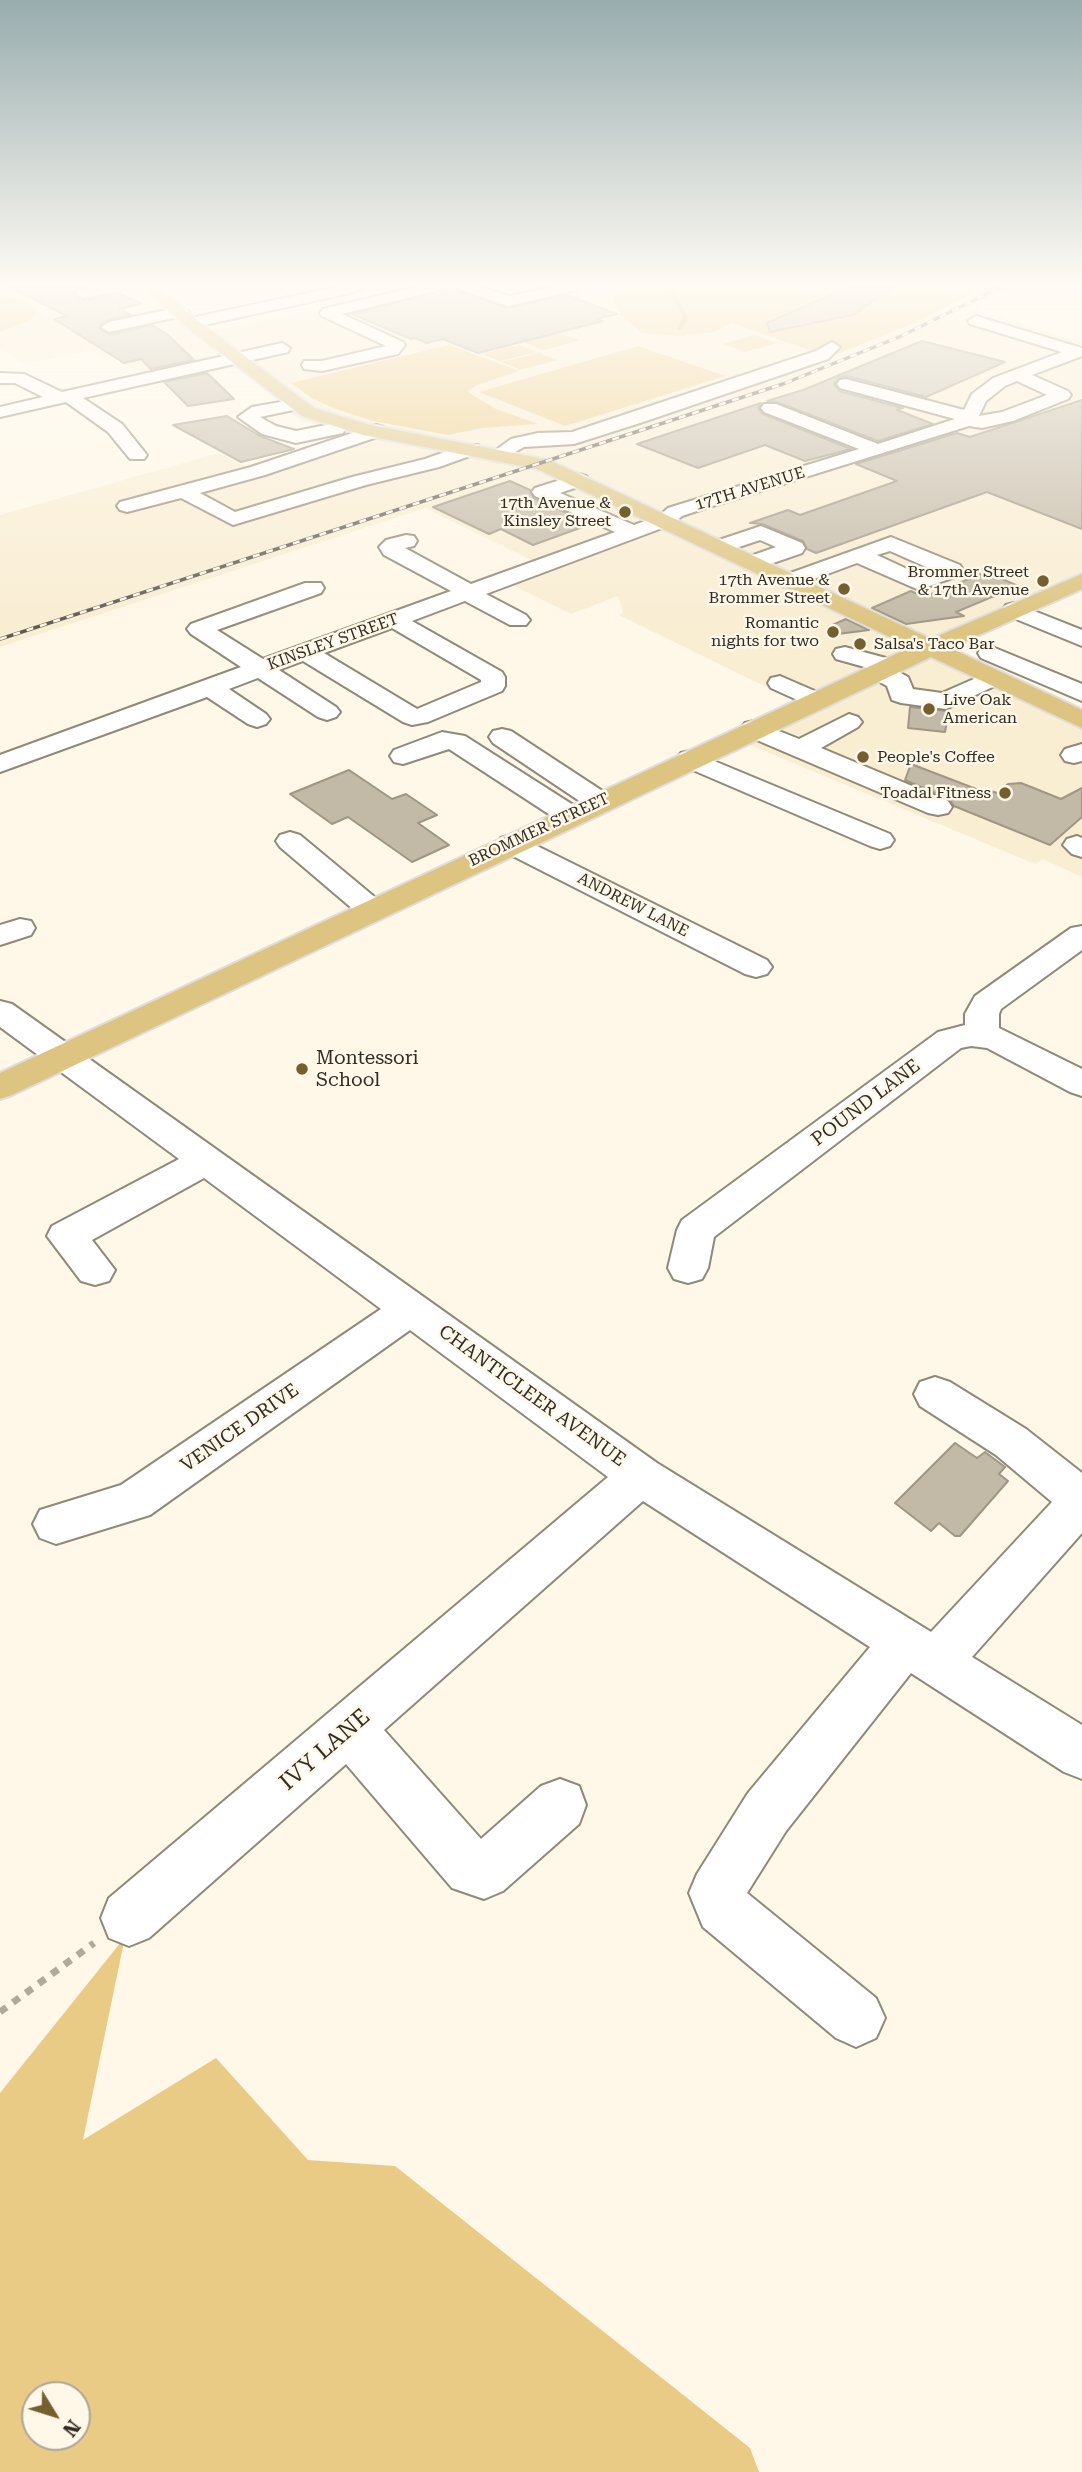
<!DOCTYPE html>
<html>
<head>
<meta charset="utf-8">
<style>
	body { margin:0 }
	#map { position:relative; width:1082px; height:2472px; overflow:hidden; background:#fff7e7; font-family:"Roboto Serif",serif }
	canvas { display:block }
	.north { position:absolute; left:21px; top:2381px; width:70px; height:70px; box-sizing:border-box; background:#fff7e7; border:2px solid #ada69a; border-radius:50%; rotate:128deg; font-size:19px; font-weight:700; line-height:28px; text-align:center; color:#312d26 }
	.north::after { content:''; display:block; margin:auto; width:24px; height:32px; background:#745f2e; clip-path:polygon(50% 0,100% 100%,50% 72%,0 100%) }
</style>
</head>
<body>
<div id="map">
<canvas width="1082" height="2472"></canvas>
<div class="north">N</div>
</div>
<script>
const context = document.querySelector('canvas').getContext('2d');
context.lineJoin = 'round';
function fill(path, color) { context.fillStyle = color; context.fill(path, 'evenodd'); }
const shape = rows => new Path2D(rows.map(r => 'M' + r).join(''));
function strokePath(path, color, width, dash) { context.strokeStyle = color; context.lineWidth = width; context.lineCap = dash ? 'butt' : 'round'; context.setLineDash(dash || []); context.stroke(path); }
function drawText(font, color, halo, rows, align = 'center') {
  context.font = font + ' "Roboto Serif",serif'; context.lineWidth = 5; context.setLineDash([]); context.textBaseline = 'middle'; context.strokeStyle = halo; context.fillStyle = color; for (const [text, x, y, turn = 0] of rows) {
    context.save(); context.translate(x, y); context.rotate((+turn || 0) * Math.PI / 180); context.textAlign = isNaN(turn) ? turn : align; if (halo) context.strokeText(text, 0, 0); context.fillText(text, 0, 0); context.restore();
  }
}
const built = shape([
	[0,287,27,287,24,289,47,315,159,292,204,333,410,287,483,287,510,296,549,287,622,287,830,357,915,323,989,287,1012,287,971,309,1082,342,1082,583,929,648,1082,722,1082,877,1043,859,1035,864,736,739,805,706,619,615,623,612,618,596,571,614,498,578,537,563,425,508,0,647,0,515,219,453,244,466,360,433,302,422,232,359,149,378,108,355,101,356,90,350,26,364,0,349]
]);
const green = shape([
	[596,287,985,287,915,323,830,357,731,323,715,332,679,336,642,333,621,315,610,294],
	[0,296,26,301,36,308,36,314,29,321,0,332],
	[543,326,561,334,580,340,544,350,507,335],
	[755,335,777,343,745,352,723,344],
	[449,345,519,371,477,385,469,390,469,393,496,409,538,424,482,428,448,435,373,421,336,409,312,398,291,383],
	[519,345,537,352,500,361,482,354],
	[638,346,725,376,565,426,479,392],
	[539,353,557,360,520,370,502,362],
	[125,1937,83,2140,216,2058,308,2160,395,2166,750,2448,759,2472,0,2472,0,2093],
	[35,2395,77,2395,77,2437,35,2437]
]);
const stream = shape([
	[675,287,672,293,686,318,679,328]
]);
const building = shape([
	[10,287,81,287,72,293,84,301,119,293,142,304,119,309,131,315,108,320,100,325,100,329,110,335,151,325,167,334,194,360,151,369,141,359,124,363,54,319,67,316,10,287],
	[456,287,460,292,507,308,566,295,617,314,596,319,603,321,478,353,443,339,427,343,415,338,411,339,352,314,456,287],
	[848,287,893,287,853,315,770,332,767,323,848,287],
	[922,341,1005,362,926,397,847,376,838,378,834,384,839,391,903,408,897,410,933,424,878,441,777,402,767,401,803,390,922,341],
	[207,373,234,399,188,406,164,382,207,373],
	[1082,400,1082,529,987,492,816,553,807,549,803,541,762,524,750,523,788,510,800,515,897,481,856,464,957,433,970,437,1082,400],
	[761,403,758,408,763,414,851,449,805,461,765,445,698,468,637,444,761,403],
	[227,416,260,436,294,449,241,462,173,425,227,416],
	[510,481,530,490,534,498,591,524,533,545,501,529,489,534,433,507,510,481],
	[986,572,1018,586,956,612,964,616,906,624,872,608,911,591,924,597,986,572],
	[846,619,869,630,830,635,828,627,846,619],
	[910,707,949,711,945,732,908,728,910,707],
	[911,764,984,792,988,790,997,793,1008,784,1021,783,1061,799,1082,788,1082,817,1050,845,954,806,949,799,905,780,911,764],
	[349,770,392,799,406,794,437,815,418,823,449,845,412,862,348,817,332,824,290,794,349,770],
	[955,1443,977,1458,985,1452,1005,1467,999,1474,1008,1481,960,1536,955,1536,939,1523,931,1531,895,1503,955,1443]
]);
const path = shape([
	[0,2012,94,1943]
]);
const minor = shape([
	[93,287,125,287,122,290,83,298,75,293,78,290,93,287],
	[335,287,363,287,355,292,191,328,183,323,191,318,335,287],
	[416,287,442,287,439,290,342,314,403,342,405,345,398,354,322,371,304,369,302,365,304,361,322,361,386,346,322,316,320,313,323,309,416,287],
	[458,287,480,287,509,296,552,287,580,287,577,290,508,306,461,290,458,287],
	[181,307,189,312,187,315,109,332,101,327,109,322,181,307],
	[976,316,1082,348,1082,356,1032,375,1068,391,1071,395,1068,399,1013,421,982,428,969,426,703,509,682,516,673,524,486,594,526,615,530,620,526,625,510,625,465,601,412,621,502,672,505,677,505,686,502,691,428,722,412,725,403,722,303,661,279,670,336,707,340,712,336,717,327,720,318,717,258,678,229,689,266,714,270,719,266,724,257,727,248,724,207,697,0,772,0,755,241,667,191,634,187,629,191,624,305,583,321,583,324,588,321,593,217,630,263,659,451,591,384,555,379,547,386,540,406,535,414,536,417,541,414,546,405,548,471,584,615,532,535,496,532,492,535,488,579,474,586,476,589,480,586,484,560,493,634,525,659,516,668,508,859,449,764,412,761,408,764,404,776,404,878,444,955,419,840,388,837,384,840,380,846,379,964,410,972,394,993,378,1062,352,970,324,968,321,976,316],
	[1017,381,1047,395,1002,412,979,416,986,401,1005,386,1017,381],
	[392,628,481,680,481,682,417,709,324,653,392,628],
	[832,342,840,347,828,359,640,423,574,444,524,447,499,461,489,455,511,439,538,433,572,432,816,351,832,342],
	[282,343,290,348,288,352,83,398,122,424,147,455,144,459,130,459,108,432,66,402,0,417,0,407,43,397,15,383,0,383,0,373,24,374,62,392,282,343],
	[297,399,306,404,303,408,260,417,276,426,296,431,336,423,345,429,343,433,296,443,262,434,238,417,252,407,297,399],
	[376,425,383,427,385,431,383,435,265,475,200,493,235,512,352,477,425,459,464,445,478,445,481,449,478,453,439,467,366,485,233,525,181,498,127,512,120,510,117,506,120,502,251,467,376,425],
	[761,526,802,543,805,548,802,553,753,570,745,568,742,563,745,558,776,547,760,540,721,553,713,552,710,547,713,542,761,526],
	[891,537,960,565,963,570,960,575,919,590,857,563,790,588,782,586,779,581,782,576,891,537],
	[890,551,933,570,920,575,877,555,890,551],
	[1014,603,1082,630,1082,646,1006,615,1002,610,1006,605,1014,603],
	[990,646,1082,684,1082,701,981,658,978,653,981,648,990,646],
	[845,647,897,661,900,666,897,671,908,677,913,689,942,693,992,671,1001,673,1004,678,1001,683,946,709,901,703,892,700,887,686,869,676,866,671,868,668,836,659,833,654,836,649,845,647],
	[780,676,824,695,828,700,824,705,815,708,771,688,768,683,771,678,780,676],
	[849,714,858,717,862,722,858,727,821,748,948,801,952,807,948,813,938,815,928,813,745,735,741,729,745,723,754,721,799,739,849,714],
	[502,729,511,731,610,796,614,802,610,808,600,810,590,808,493,743,489,737,493,731,502,729],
	[442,732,465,736,581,810,585,816,581,822,571,824,561,822,449,749,403,764,394,762,390,756,394,750,442,732],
	[1082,744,1082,761,1074,763,1065,761,1061,755,1065,749,1082,744],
	[690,751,890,834,894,840,890,846,880,849,870,846,681,765,677,759,681,753,690,751],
	[290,832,300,835,383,904,387,910,383,916,372,919,361,916,280,847,276,841,280,835,290,832],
	[511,835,521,838,767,960,772,967,767,974,756,977,745,974,501,850,497,844,501,838,511,835],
	[1077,836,1082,838,1082,857,1072,854,1063,845,1067,839,1077,836],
	[20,919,31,921,35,928,31,935,0,945,0,925,20,919],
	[1082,926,1082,950,1001,1009,999,1014,999,1028,1082,1069,1082,1096,1070,1092,987,1048,971,1046,961,1048,714,1237,708,1268,702,1279,688,1283,674,1279,668,1268,677,1230,682,1220,938,1032,965,1025,965,1014,975,996,1071,928,1082,926],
	[0,1001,12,1004,657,1463,931,1632,1052,1502,996,1455,920,1406,914,1394,920,1382,935,1377,950,1382,1026,1429,1082,1473,1082,1533,972,1657,1082,1725,1082,1779,1064,1772,911,1673,786,1831,747,1893,876,1998,885,2018,876,2038,856,2047,836,2038,703,1927,689,1893,697,1874,748,1793,870,1647,643,1501,384,1730,481,1839,541,1786,560,1779,579,1786,586,1805,579,1824,503,1891,484,1899,452,1888,346,1764,149,1938,129,1946,109,1938,101,1918,109,1898,608,1477,410,1330,150,1515,56,1544,40,1538,33,1524,40,1510,121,1485,381,1309,204,1178,92,1240,115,1270,109,1281,95,1285,81,1281,47,1236,52,1226,179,1159,0,1027,0,1001]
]);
const major = shape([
	[142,287,158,287,197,320,314,408,366,424,549,460,931,639,1082,574,1082,589,950,648,1082,710,1082,728,931,657,12,1095,0,1099,0,1073,911,647,537,469,363,435,302,416,185,326,142,287]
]);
const rail = shape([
	[0,639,783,384,899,337,1001,287]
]);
const markers = [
	[625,512,7,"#745f2e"],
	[1043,581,7,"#745f2e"],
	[844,589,7,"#745f2e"],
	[833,632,7,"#745f2e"],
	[860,644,7,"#745f2e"],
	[929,709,7,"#745f2e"],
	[863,757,7,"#745f2e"],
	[1005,793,7,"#745f2e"],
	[302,1069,7,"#745f2e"]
];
const farStreetnames = [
	["17TH AVENUE",750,489,-17],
	["KINSLEY STREET",333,642,-20],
	["BROMMER STREET",539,830,-25],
	["ANDREW LANE",633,905,27]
];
const farPoinames = [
	["17th Avenue &",611,503],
	["Kinsley Street",611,521],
	["Brommer Street",1029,572],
	["& 17th Avenue",1029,590],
	["17th Avenue &",830,580],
	["Brommer Street",830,598],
	["Romantic",819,623],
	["nights for two",819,641],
	["Salsa's Taco Bar",874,644,"left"],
	["Live Oak",943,700,"left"],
	["American",943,718,"left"],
	["People's Coffee",877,757,"left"],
	["Toadal Fitness",991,793]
];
const poiNames = [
	["Montessori",316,1058],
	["School",316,1080]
];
const streetNames = [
	["POUND LANE",866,1103,-37],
	["CHANTICLEER AVENUE",532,1396,36],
	["VENICE DRIVE",240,1428,-35]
];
const nearStreetnames = [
	["IVY LANE",325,1750,-41]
];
fill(built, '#f9edd2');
fill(green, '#eacb86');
strokePath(stream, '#c0a057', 4.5);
fill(building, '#c2b9a6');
strokePath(building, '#9f9684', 2);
strokePath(minor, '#918977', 4);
strokePath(major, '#dedddc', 4);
strokePath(path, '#b0aa9d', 7, [8, 8]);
fill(minor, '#fff');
fill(major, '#ddc480');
strokePath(rail, '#5f5a51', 3.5);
strokePath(rail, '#fff7e7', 2.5, [7]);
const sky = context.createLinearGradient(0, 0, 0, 633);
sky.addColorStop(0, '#98acae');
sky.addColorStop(0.45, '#fffbf4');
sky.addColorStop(1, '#fffbf400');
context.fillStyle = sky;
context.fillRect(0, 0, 1082, 633);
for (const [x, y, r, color] of markers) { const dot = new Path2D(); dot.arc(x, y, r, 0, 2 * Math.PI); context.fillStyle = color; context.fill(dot); strokePath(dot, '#fff7e7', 2.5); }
drawText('16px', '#312d26', '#fff7e7', farStreetnames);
drawText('16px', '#312d26', '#fff7e7', farPoinames, 'right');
drawText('19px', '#312d26', '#fff7e7', poiNames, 'left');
drawText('19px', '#312d26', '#fff7e7', streetNames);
drawText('23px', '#312d26', '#fff7e7', nearStreetnames);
</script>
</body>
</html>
